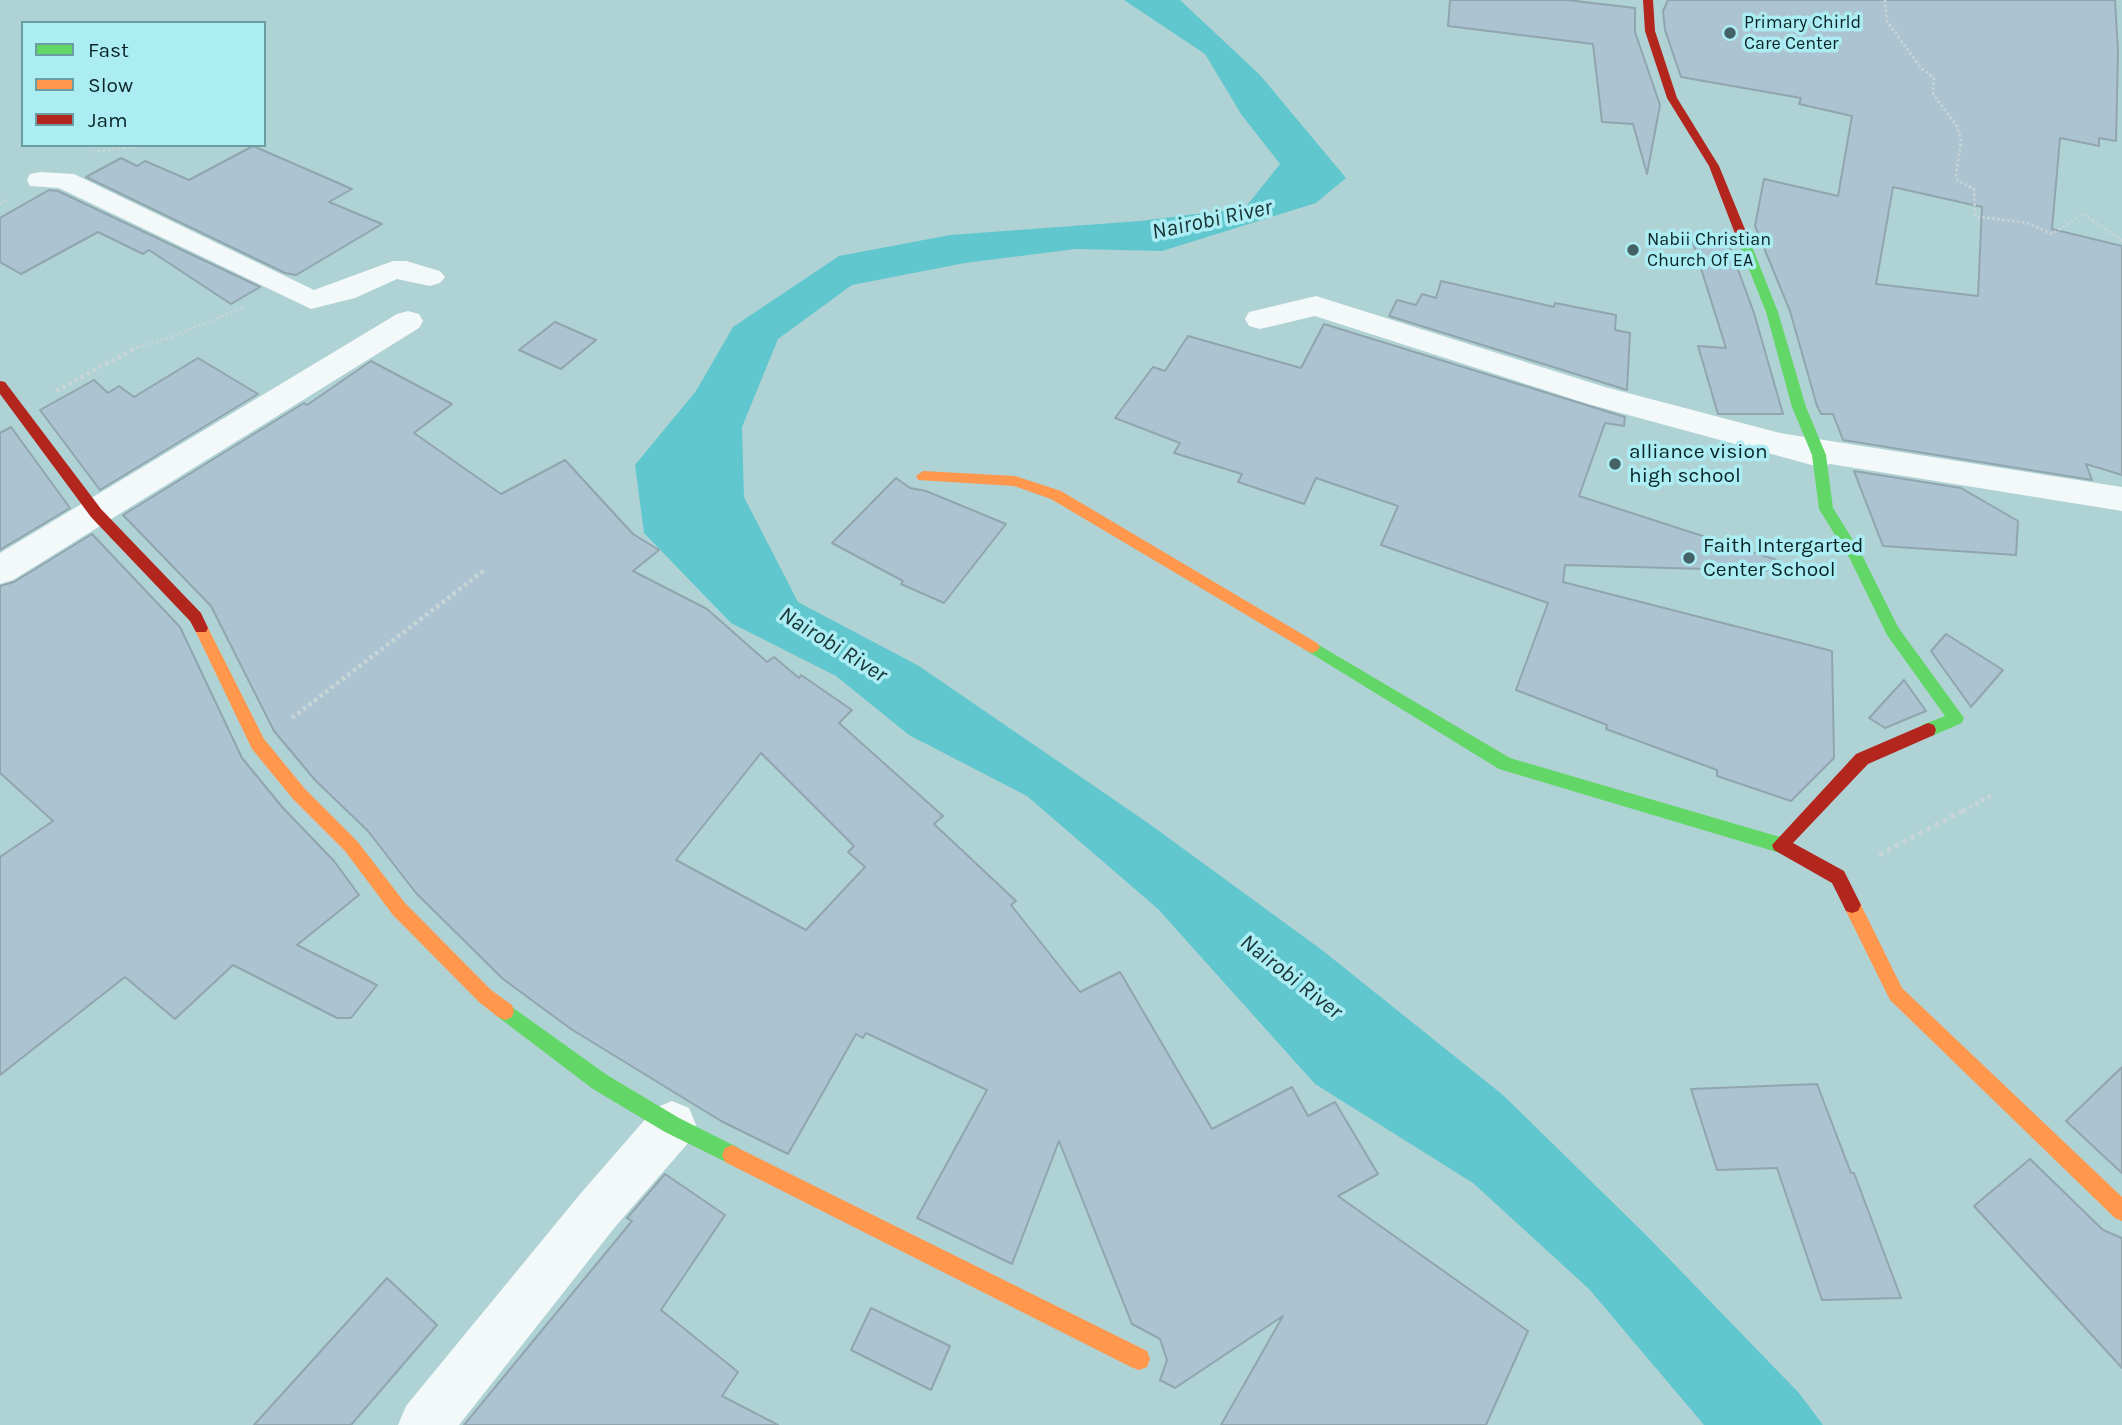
<!DOCTYPE html>
<html>
<head>
<meta charset="utf-8">
<style>
	body { margin:0 }
	#map { position:relative; width:2122px; height:1425px; overflow:hidden; background:#afd2d5; font-family:Karla,sans-serif }
	canvas { display:block }
	.legend { position:absolute; left:21px; top:21px; width:245px; height:126px; box-sizing:border-box; background:#acedf3; border:2px solid #6b9da2; margin:0; padding:9px 12px; list-style:none; font-size:21px; color:#0a2528 }
	.legend li { display:flex; align-items:center; gap:14px; height:35px }
	.legend b { width:35px; border:2px solid #6b9da2 }
</style>
</head>
<body>
<div id="map">
<canvas width="2122" height="1425"></canvas>
<ul class="legend">
<li><b style="height:9px;background:#63d668"></b>Fast</li>
<li><b style="height:9px;background:#ff974d"></b>Slow</li>
<li><b style="height:9px;background:#b3261e"></b>Jam</li>
</ul>
</div>
<script>
const context = document.querySelector('canvas').getContext('2d');
context.lineJoin = 'round';
function fill(path, color) { context.fillStyle = color; context.fill(path, 'evenodd'); }
const shape = rows => new Path2D(rows.map(r => 'M' + r).join(''));
function strokePath(path, color, width, dash) { context.strokeStyle = color; context.lineWidth = width; context.lineCap = dash ? 'butt' : 'round'; context.setLineDash(dash || []); context.stroke(path); }
function drawText(font, color, halo, rows, align = 'center') {
  context.font = font + ' Karla,sans-serif'; context.lineWidth = 7; context.setLineDash([]); context.textBaseline = 'middle'; context.strokeStyle = halo; context.fillStyle = color; for (const [text, x, y, turn = 0] of rows) {
    context.save(); context.translate(x, y); context.rotate((+turn || 0) * Math.PI / 180); context.textAlign = isNaN(turn) ? turn : align; if (halo) context.strokeText(text, 0, 0); context.fillText(text, 0, 0); context.restore();
  }
}
const water = shape([
	[1124,0,1180,0,1260,75,1346,178,1316,203,1162,251,1076,249,965,263,852,285,778,339,742,427,744,497,798,602,919,666,1148,823,1322,950,1503,1095,1647,1236,1799,1393,1823,1425,1704,1425,1589,1289,1473,1183,1315,1084,1158,909,1027,796,909,735,836,676,731,623,644,533,635,465,696,391,733,327,839,256,950,235,1140,221,1245,208,1280,164,1241,114,1205,54]
]);
const building = shape([
	[1450,0,1567,0,1635,8,1635,32,1660,105,1647,174,1633,124,1602,122,1593,44,1448,26,1450,0],
	[1668,0,2115,0,2118,51,2116,141,2099,138,2099,146,2060,138,2052,229,2122,246,2122,475,2086,464,2092,480,1843,440,1833,414,1821,414,1817,406,1790,311,1755,226,1764,179,1838,196,1852,116,1799,104,1801,98,1681,77,1665,30,1663,11,1668,0],
	[1893,187,1982,207,1978,296,1876,284,1893,187],
	[253,146,352,189,329,202,382,224,296,275,285,273,86,177,121,158,137,166,145,161,189,180,253,146],
	[49,190,58,191,260,287,231,304,149,250,143,254,98,232,21,274,0,262,0,218,49,190],
	[1693,243,1729,245,1754,313,1783,414,1718,414,1698,346,1726,348,1693,243],
	[1441,281,1554,307,1555,303,1616,315,1615,330,1630,333,1627,390,1389,316,1397,300,1416,305,1422,294,1436,298,1441,281],
	[555,322,596,340,561,369,519,350,555,322],
	[1324,324,1625,417,1624,426,1605,423,1579,496,1777,560,1775,571,1565,565,1563,582,1832,651,1834,758,1791,801,1717,776,1717,770,1606,729,1607,725,1516,690,1548,603,1381,545,1398,506,1316,478,1304,504,1238,482,1242,474,1174,453,1180,443,1115,418,1153,367,1165,371,1188,336,1301,368,1324,324],
	[198,358,258,394,100,490,40,410,94,380,108,393,119,386,134,397,198,358],
	[371,361,452,404,414,433,501,494,565,460,633,534,659,550,633,571,707,609,767,662,774,657,799,678,801,675,852,710,839,723,943,816,934,824,1016,901,1011,905,1080,992,1120,972,1212,1129,1292,1087,1308,1116,1335,1102,1378,1174,1338,1196,1528,1331,1486,1425,1221,1425,1283,1316,1175,1388,1160,1380,1167,1360,1160,1339,1132,1324,1059,1141,1012,1264,917,1218,987,1090,866,1033,863,1038,856,1034,788,1154,721,1121,571,1029,503,979,416,893,368,831,315,780,274,731,211,606,123,515,304,403,307,405,371,361],
	[761,753,854,846,848,852,865,867,806,930,676,860,761,753],
	[11,427,70,508,0,550,0,433,11,427],
	[1854,471,1961,488,2018,521,2016,555,1883,546,1854,471],
	[896,478,910,488,926,491,1006,524,944,603,901,584,903,581,832,543,896,478],
	[92,534,180,627,242,758,283,808,334,861,359,895,297,945,377,985,351,1018,337,1018,233,965,175,1019,125,977,0,1075,0,857,53,821,0,773,0,586,14,582,92,534],
	[1946,634,2003,670,1971,707,1931,651,1946,634],
	[1904,680,1926,711,1885,728,1869,718,1904,680],
	[2122,1067,2122,1173,2066,1121,2122,1067],
	[1817,1084,1851,1173,1854,1173,1901,1298,1822,1300,1777,1168,1717,1170,1691,1089,1817,1084],
	[2030,1159,2103,1230,2122,1238,2122,1368,1974,1206,2030,1159],
	[665,1174,725,1215,661,1310,738,1372,722,1396,778,1425,464,1425,632,1221,627,1218,665,1174],
	[387,1278,437,1325,351,1425,254,1425,387,1278],
	[871,1308,950,1346,931,1390,851,1350,871,1308]
]);
const pathFar2 = shape([
	[1885,0,1887,21,1921,68,1934,78,1933,94,1957,126,1961,141,1956,175,1958,181,1974,189,1975,216,2027,223,2052,234,2083,214,2122,241],
	[93,152,147,145],
	[0,204,8,199],
	[132,349,168,338,245,307]
]);
const pathFar1 = shape([
	[56,391,137,347],
	[292,718,486,569],
	[1963,811,1993,795]
]);
const path = shape([
	[1879,855,1966,809]
]);
const street = shape([
	[40,172,74,174,314,290,393,261,406,261,440,271,445,277,440,283,430,286,397,279,355,298,311,309,59,188,30,186,27,180,30,174,40,172],
	[1316,296,1605,387,1780,433,2122,487,2122,511,1830,464,1819,467,1588,404,1315,316,1260,329,1249,326,1245,319,1249,312,1316,296],
	[408,311,419,314,423,321,419,328,13,580,0,584,0,553,397,314,408,311],
	[672,1101,689,1108,696,1125,689,1142,615,1227,459,1425,398,1425,406,1406,581,1193,655,1108,672,1101]
]);
const fast = shape([
	[1745,240,1751,244,1778,312,1806,407,1826,455,1833,508,1861,553,1898,627,1964,718,1962,723,1934,735,1928,737,1922,735,1920,730,1922,725,1945,716,1887,635,1850,559,1819,509,1812,455,1792,407,1766,312,1739,244,1745,240],
	[1312,641,1510,758,1780,837,1786,840,1788,845,1786,850,1780,853,1499,769,1307,651,1304,647,1307,643,1312,641],
	[505,1002,607,1075,679,1118,739,1148,742,1155,739,1162,732,1165,665,1132,593,1089,498,1017,496,1011,498,1005,505,1002]
]);
const slow = shape([
	[923,471,1015,476,1061,491,1317,643,1320,647,1317,651,1312,653,1307,651,1051,499,1014,486,918,480,916,476,923,471],
	[201,622,206,624,264,739,305,789,357,841,405,903,491,990,512,1005,514,1011,512,1017,505,1020,498,1017,479,1002,393,915,345,851,293,799,252,749,194,628,201,622],
	[1852,897,1858,899,1902,988,2122,1197,2122,1221,2115,1218,1890,1000,1843,905,1846,899,1852,897],
	[732,1145,1147,1351,1150,1359,1147,1367,1139,1370,1131,1367,725,1162,722,1155,725,1148,732,1145]
]);
const jam = shape([
	[1643,0,1653,0,1655,31,1677,98,1719,166,1751,244,1749,247,1745,248,1739,244,1709,166,1667,98,1645,31,1643,0],
	[0,381,5,382,101,509,201,613,208,628,206,632,196,632,190,621,91,517,0,394,0,381],
	[1928,723,1934,725,1936,730,1934,735,1868,764,1793,843,1844,871,1861,905,1858,911,1852,913,1846,911,1832,883,1774,850,1772,845,1856,754,1928,723]
]);
const markers = [
	[1730,33,7,"#446265"],
	[1633,250,7,"#446265"],
	[1615,464,7,"#446265"],
	[1689,558,7,"#446265"]
];
const farPoinames = [
	["Primary Chirld",1744,23],
	["Care Center",1744,44],
	["Nabii Christian",1647,240],
	["Church Of EA",1647,261]
];
const poiNames = [
	["alliance vision",1629,452],
	["high school",1629,476],
	["Faith Intergarted",1703,546],
	["Center School",1703,570]
];
const waterNames = [
	["Nairobi River",1212,220,-12],
	["Nairobi River",833,645,32],
	["Nairobi River",1291,977,38]
];
fill(water, '#61c7ce');
fill(building, '#acc3d2');
strokePath(building, '#91a5ae', 2);
strokePath(pathFar2, '#c8d5d6', 2.5, [2.5, 2.5]);
strokePath(pathFar1, '#c8d5d6', 4.5, [3.5, 3.5]);
strokePath(path, '#c8d5d6', 5, [4.5, 4.5]);
fill(street, '#f3f8f9');
fill(fast, '#63d668');
fill(slow, '#ff974d');
fill(jam, '#b3261e');
for (const [x, y, r, color] of markers) { const dot = new Path2D(); dot.arc(x, y, r, 0, 2 * Math.PI); context.fillStyle = color; context.fill(dot); strokePath(dot, '#acedf3', 2.5); }
drawText('18px', '#0a2528', '#acedf3', farPoinames, 'left');
drawText('21px', '#0a2528', '#acedf3', poiNames, 'left');
drawText('italic 23px', '#183335', '#acedf3', waterNames);
</script>
</body>
</html>
